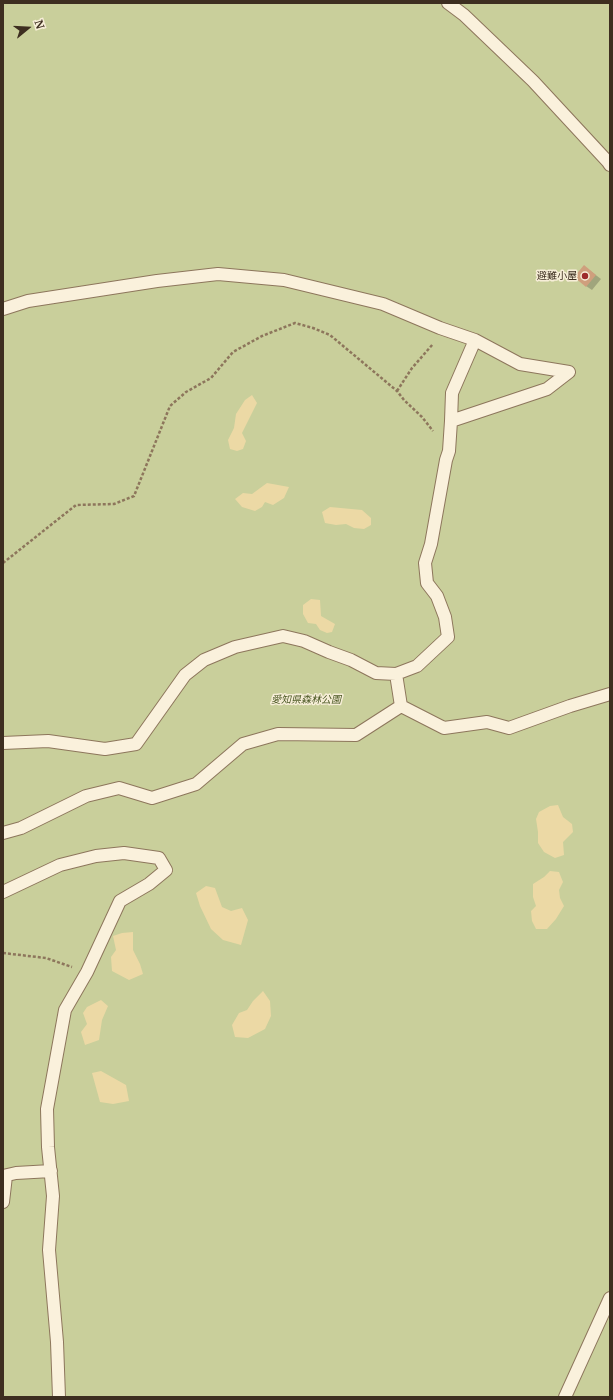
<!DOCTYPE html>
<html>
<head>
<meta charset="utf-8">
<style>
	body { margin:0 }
	#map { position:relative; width:613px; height:1400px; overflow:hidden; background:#f0e4c8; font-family:Merriweather,serif }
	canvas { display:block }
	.frame { position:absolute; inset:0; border:4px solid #3d2e20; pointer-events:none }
	.north { position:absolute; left:8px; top:8px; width:40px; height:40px; -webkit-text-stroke:3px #f7eed8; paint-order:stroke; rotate:72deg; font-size:11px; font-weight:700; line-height:16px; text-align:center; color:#3d2e20 }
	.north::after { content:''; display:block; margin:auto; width:14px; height:18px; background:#3d2e20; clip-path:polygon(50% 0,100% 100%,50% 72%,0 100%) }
</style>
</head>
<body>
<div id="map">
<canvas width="613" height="1400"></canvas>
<div class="frame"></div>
<div class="north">N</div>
</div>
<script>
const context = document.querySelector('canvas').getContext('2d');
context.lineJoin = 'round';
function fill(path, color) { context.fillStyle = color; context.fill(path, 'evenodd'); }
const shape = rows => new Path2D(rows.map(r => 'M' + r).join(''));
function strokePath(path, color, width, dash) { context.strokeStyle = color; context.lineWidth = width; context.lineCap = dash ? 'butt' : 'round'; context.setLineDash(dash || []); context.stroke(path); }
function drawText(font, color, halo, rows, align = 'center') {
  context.font = font + ' Merriweather,"Noto Sans JP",serif'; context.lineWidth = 3; context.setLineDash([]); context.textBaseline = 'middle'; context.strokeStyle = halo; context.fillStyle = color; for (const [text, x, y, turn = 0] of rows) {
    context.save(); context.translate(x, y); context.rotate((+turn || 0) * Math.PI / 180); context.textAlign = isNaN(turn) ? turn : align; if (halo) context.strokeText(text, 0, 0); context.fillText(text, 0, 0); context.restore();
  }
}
const green = shape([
	[3,3,610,3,610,1397,3,1397]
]);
const sand = shape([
	[252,395,257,403,242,433,246,441,243,449,237,451,230,449,228,440,234,428,236,414,245,400],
	[267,483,289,487,284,498,273,505,265,502,262,507,255,511,242,507,235,499,243,493,252,494],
	[330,507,362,510,371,518,371,525,364,529,354,528,346,524,336,525,325,523,322,512],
	[311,599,320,600,321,616,335,624,332,632,327,633,320,630,316,624,308,623,303,614,303,605],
	[558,805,563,817,572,824,573,832,563,842,564,855,555,858,544,852,538,843,538,832,536,819,539,812,550,806],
	[550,871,559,872,563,882,559,890,560,898,564,906,556,919,547,929,536,929,532,921,531,911,536,906,533,897,533,884,544,877],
	[206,886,215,888,222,907,231,911,242,908,248,920,241,945,223,940,211,929,200,906,196,893],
	[133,932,133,950,140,964,143,974,129,980,112,971,111,957,116,950,113,936,122,933],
	[263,991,270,1001,271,1016,265,1029,248,1038,235,1037,232,1025,239,1013,247,1010,253,1001],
	[101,1000,108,1006,102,1020,99,1040,85,1045,81,1032,87,1024,83,1013,87,1007],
	[101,1071,126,1085,129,1101,113,1104,100,1102,92,1073]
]);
const shadow = shape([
	[584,266,601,279,592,290,586,286]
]);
const building = shape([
	[584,265,596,275,586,287,574,277]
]);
const path = shape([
	[397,391,412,368,433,344],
	[3,563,76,505,114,504,134,496,170,406,186,392,211,378,233,352,262,336,295,323,313,328,330,335,397,391,404,400,422,417,433,431],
	[3,953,46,958,72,967]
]);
const lane = shape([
	[448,3,464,15,533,81,608,162,610,165],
	[3,309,28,301,157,281,218,274,284,280,383,304,440,328,475,340,520,364,569,372,547,389,451,421,449,451,446,460,431,544,425,563,427,583,437,596,445,617,448,637,417,666,396,674,376,673,351,660,329,652,304,641,283,636,235,647,204,660,185,675,136,744,105,749,48,741,3,743],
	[451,421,452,393,475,340],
	[396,674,401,706],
	[3,833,21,828,86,796,119,788,152,798,196,784,243,744,278,734,356,735,401,706,444,728,487,722,509,728,570,706,610,694],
	[3,892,60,865,96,856,124,853,159,858,166,870,149,884,120,901,87,972,65,1010,47,1109,48,1147,53,1196,49,1250,57,1342,59,1397],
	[3,1176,16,1173,51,1171],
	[3,1202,6,1176],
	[565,1397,610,1298]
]);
const markers = [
	[585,276,4,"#9e2a2b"]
];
const poiNames = [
	["避難小屋",577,276]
];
const parkNames = [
	["愛知県森林公園",306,700]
];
fill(green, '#c9cf9b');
fill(sand, '#ecd9a5');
fill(shadow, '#0003');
fill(building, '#cf9f7d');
strokePath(lane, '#8d765c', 14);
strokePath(path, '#8d765c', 2.5, [3, 2]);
strokePath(lane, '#faf1dc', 12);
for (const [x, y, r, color] of markers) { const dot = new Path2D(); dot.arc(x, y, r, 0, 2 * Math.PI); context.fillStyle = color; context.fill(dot); strokePath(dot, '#f7eed8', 1.5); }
drawText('10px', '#3d2e20', '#f7eed8', poiNames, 'right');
drawText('italic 10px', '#4d5a26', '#f7eed8', parkNames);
</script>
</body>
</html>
